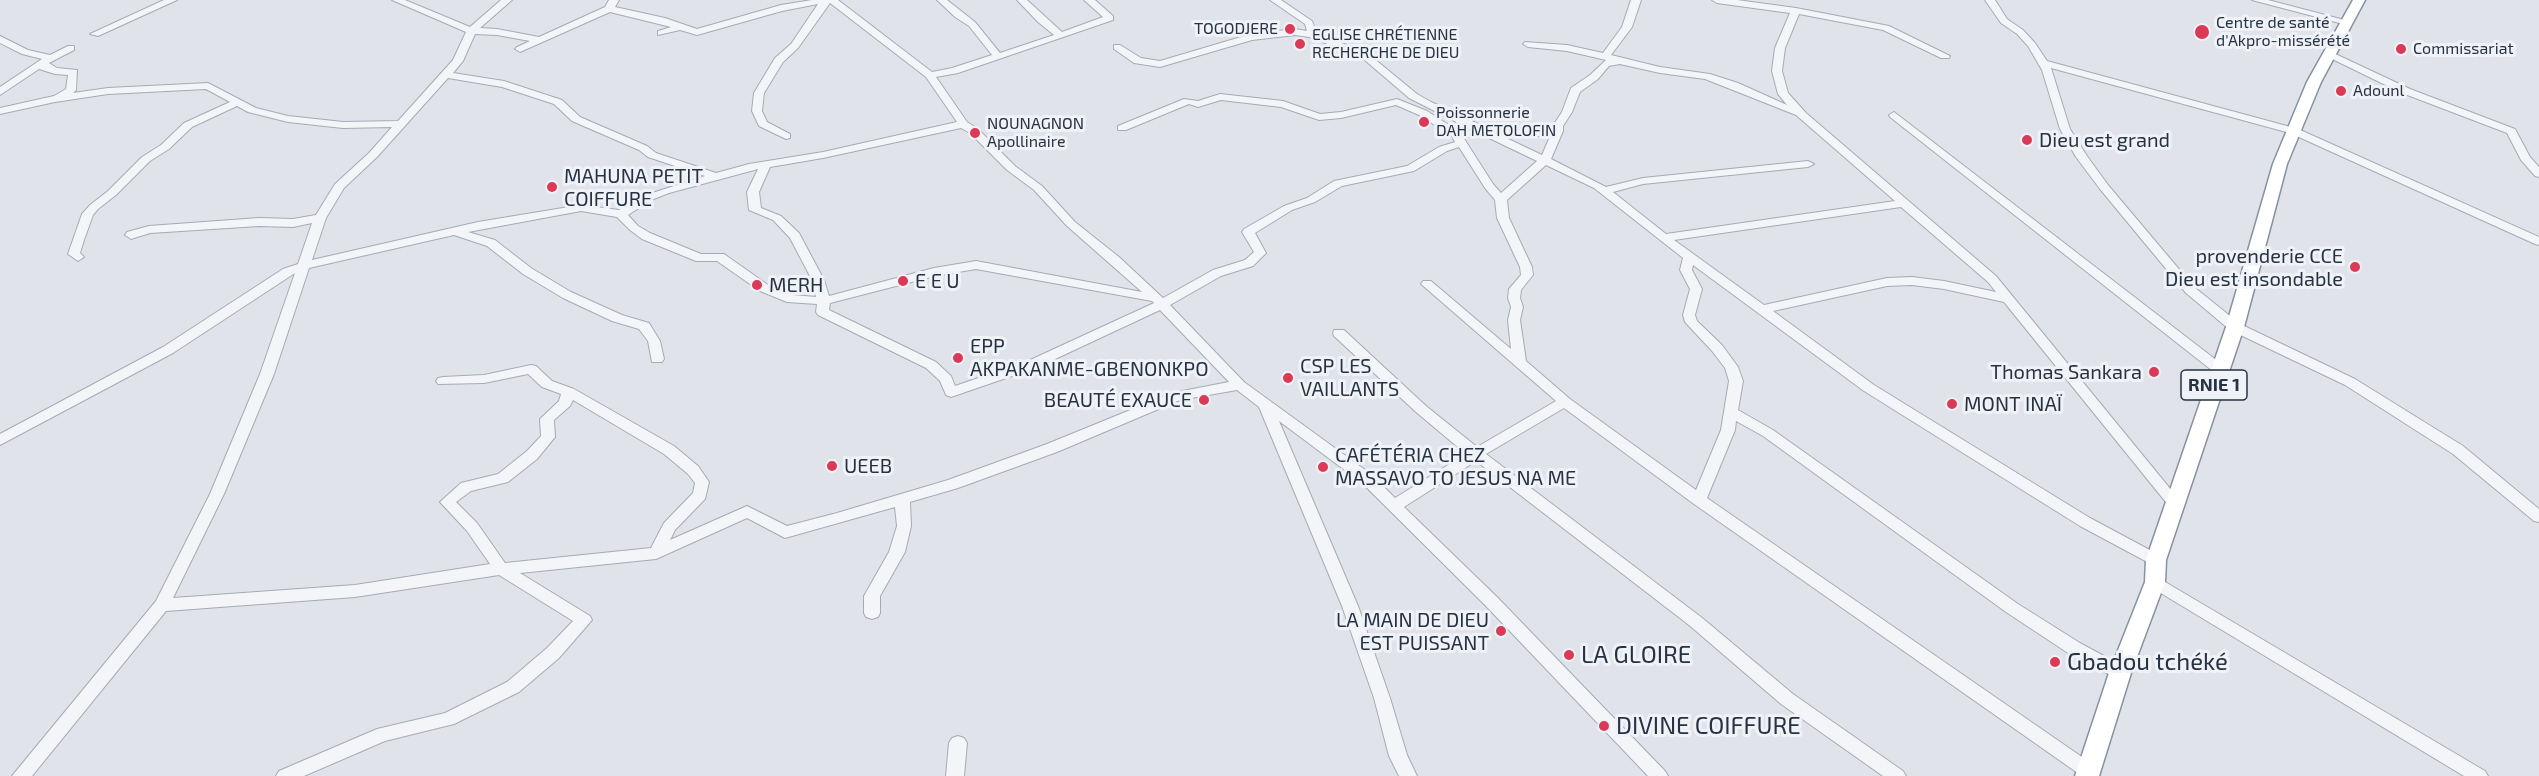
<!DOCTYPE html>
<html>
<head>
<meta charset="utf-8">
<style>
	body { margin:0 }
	canvas { display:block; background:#e0e4ea }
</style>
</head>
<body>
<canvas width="2539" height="776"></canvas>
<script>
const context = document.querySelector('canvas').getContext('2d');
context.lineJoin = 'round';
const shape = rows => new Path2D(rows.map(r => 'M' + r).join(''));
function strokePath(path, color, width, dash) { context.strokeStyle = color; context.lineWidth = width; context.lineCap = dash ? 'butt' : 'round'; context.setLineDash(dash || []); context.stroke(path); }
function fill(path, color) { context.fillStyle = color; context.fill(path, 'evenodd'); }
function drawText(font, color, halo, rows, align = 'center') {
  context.font = font + ' "Exo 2",sans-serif'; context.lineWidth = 6; context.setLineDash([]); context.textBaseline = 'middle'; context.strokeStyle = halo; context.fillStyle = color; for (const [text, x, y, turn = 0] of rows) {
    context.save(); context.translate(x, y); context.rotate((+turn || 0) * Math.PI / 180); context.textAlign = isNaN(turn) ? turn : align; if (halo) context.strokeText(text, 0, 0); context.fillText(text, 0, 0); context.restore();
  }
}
const minor = shape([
	[164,0,177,0,98,36,90,34,164,0],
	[392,0,405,0,470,27,501,0,512,0,480,28,497,29,539,37,605,7,609,0,619,0,615,7,665,18,697,29,781,5,812,0,838,0,932,72,952,68,992,55,969,26,955,17,937,0,947,0,975,22,1000,53,1054,35,1038,22,1017,0,1027,0,1062,32,1103,17,1084,0,1095,0,1113,16,1113,20,958,73,936,77,967,122,978,129,1015,166,1042,186,1075,222,1119,257,1163,298,1213,270,1245,260,1254,252,1242,232,1244,229,1284,206,1307,198,1334,181,1407,166,1439,147,1455,142,1452,136,1419,115,1396,105,1341,118,1319,120,1281,107,1221,100,1198,107,1189,104,1126,130,1118,130,1118,126,1184,99,1198,101,1220,94,1283,101,1320,114,1341,112,1397,99,1427,111,1458,131,1474,131,1409,98,1360,56,1309,37,1295,35,1252,40,1160,67,1134,63,1114,49,1114,45,1120,45,1141,58,1160,61,1251,34,1295,29,1307,31,1305,24,1270,0,1281,0,1312,21,1317,34,1366,52,1417,94,1431,102,1491,130,1539,130,1554,124,1562,112,1571,88,1590,75,1606,60,1567,51,1528,47,1523,44,1525,42,1567,45,1603,53,1622,27,1631,0,1641,0,1632,27,1611,55,1660,67,1710,74,1738,83,1787,105,1778,94,1772,71,1775,48,1790,13,1717,3,1712,0,1737,0,1796,8,1889,26,1950,56,1949,58,1941,58,1883,30,1799,14,1785,48,1782,71,1788,93,1806,113,1996,276,2181,502,2179,506,2169,506,2004,302,1944,289,1912,285,1887,286,1773,311,1874,385,2090,518,2161,556,2164,560,2161,564,2156,566,2151,564,2080,526,1864,391,1693,265,1692,270,1702,289,1695,315,1697,321,1722,345,1738,367,1743,381,1738,410,1773,430,2018,604,2080,643,2126,668,2128,673,2126,678,2120,680,2068,653,2006,612,1763,436,1736,421,1735,430,1707,498,2095,766,2098,771,2095,776,2082,776,1694,504,1564,408,1486,454,1701,617,1793,694,1903,771,1906,776,1883,776,1781,704,1689,625,1476,461,1404,507,1497,597,1665,771,1668,776,1648,776,1485,605,1362,483,1279,421,1358,606,1390,698,1407,755,1417,776,1399,776,1389,756,1374,698,1342,606,1259,407,1237,390,1180,400,1057,452,958,488,910,502,911,526,905,552,880,596,880,613,878,617,872,619,866,617,864,613,864,596,889,552,897,526,895,507,785,538,747,518,656,559,520,573,590,616,592,620,559,658,519,692,454,724,385,741,304,776,276,776,279,771,377,729,445,713,507,682,547,648,573,621,499,575,355,597,166,611,32,776,12,776,156,601,210,494,260,374,295,273,173,353,0,445,0,434,163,347,283,269,298,264,312,223,293,227,259,226,150,233,131,239,125,235,127,232,149,226,259,218,293,219,316,215,335,184,369,153,392,127,343,128,288,122,248,112,237,106,192,127,169,149,150,161,116,195,98,209,93,215,84,240,80,253,84,257,78,261,68,254,82,214,90,205,108,191,142,157,161,145,184,123,230,102,206,89,108,94,55,102,0,114,0,108,54,96,66,89,68,75,55,74,39,69,0,95,0,87,42,59,22,54,0,43,0,36,28,50,50,55,68,46,74,46,74,50,49,63,57,68,77,70,76,90,73,93,108,88,208,83,256,108,288,116,343,122,398,121,453,60,466,32,392,0],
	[830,3,926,77,957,122,823,152,749,164,716,173,656,153,647,146,580,117,562,100,504,81,453,73,463,61,475,34,497,35,530,41,517,47,515,49,520,52,610,12,671,27,658,31,658,35,680,30,697,35,782,11,818,4,791,44,775,58,754,93,752,111,759,126,786,139,790,138,790,134,767,122,762,111,764,93,783,62,798,48,830,3],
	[1620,64,1660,73,1705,79,1796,115,1895,201,1666,234,1613,192,1643,184,1808,167,1814,164,1808,161,1643,178,1606,187,1551,159,1563,131,1563,126,1572,112,1580,92,1598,79,1609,66,1620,64],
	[448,78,502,87,554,104,572,121,639,150,648,157,705,176,643,196,619,210,581,205,478,222,312,260,326,218,344,188,377,157,448,78],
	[961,128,970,133,1007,170,1034,190,1067,226,1142,292,976,261,934,268,829,296,824,280,799,233,781,216,761,208,759,192,770,167,823,158,961,128],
	[1552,132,1542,155,1504,137,1541,136,1552,132],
	[1463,137,1487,137,1537,161,1501,193,1493,184,1463,137],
	[1459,147,1485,188,1495,200,1497,218,1520,267,1521,275,1509,289,1508,298,1511,307,1508,320,1511,349,1431,281,1423,281,1421,284,1556,401,1477,447,1426,406,1344,330,1334,330,1333,333,1334,336,1416,412,1466,454,1395,498,1372,475,1244,382,1170,305,1221,276,1253,266,1266,253,1255,233,1292,210,1315,202,1342,186,1414,171,1447,151,1459,147],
	[1546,165,1594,188,1683,258,1680,270,1690,289,1683,315,1685,322,1712,351,1725,368,1729,381,1721,430,1696,490,1570,399,1526,361,1520,320,1523,307,1520,298,1521,290,1533,275,1532,267,1509,218,1507,200,1546,165],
	[758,169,747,192,749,210,773,220,790,238,812,280,816,297,793,295,768,285,724,254,701,254,650,233,638,226,628,215,651,200,669,193,758,169],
	[1901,207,1988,282,1996,292,1944,281,1912,277,1887,278,1764,305,1674,240,1901,207],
	[581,211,617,217,630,230,642,239,696,261,717,261,760,291,787,302,817,304,816,312,818,315,926,368,940,381,946,395,951,397,1038,367,1160,310,1229,382,1172,393,1047,444,948,480,837,513,787,526,747,506,670,540,675,530,705,499,709,482,698,466,674,446,574,389,552,381,536,366,531,365,484,375,443,377,438,378,436,381,438,384,484,383,528,374,542,387,561,394,559,401,540,419,541,436,527,451,498,474,461,483,440,502,467,531,490,564,355,585,173,598,224,494,274,374,309,268,454,235,487,246,523,274,563,298,612,321,639,329,648,341,652,362,662,362,664,359,660,341,649,323,622,315,571,292,531,268,495,240,468,232,581,211],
	[976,269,1152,301,1154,303,1028,361,955,386,951,376,936,362,829,310,830,303,935,276,976,269],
	[573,400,664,454,688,474,695,483,693,493,664,523,651,548,505,563,477,523,456,502,471,491,508,482,537,459,555,437,554,420,570,406,573,400],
	[1985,0,1995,0,2007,19,2023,30,2035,43,2047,61,2298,129,2539,237,2539,245,2535,244,2290,133,2051,68,2070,129,2087,156,2108,185,2194,287,2240,324,2355,379,2463,446,2539,509,2539,522,2534,521,2453,454,2345,385,2230,330,2186,293,2100,189,2076,157,2060,129,2042,70,2028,46,2017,34,2001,23,1985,0],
	[2252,0,2268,0,2352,22,2347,25,2252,0],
	[2329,51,2410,89,2515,129,2530,157,2539,167,2539,177,2535,176,2521,160,2507,133,2402,93,2326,56,2326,52,2329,51],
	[1894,112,2224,366,2226,369,2224,372,2214,372,1890,117,1889,115,1894,112],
	[2155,576,2485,771,2488,776,2464,776,2149,586,2147,582,2149,578,2155,576],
	[958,736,964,738,967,743,964,776,946,776,949,743,952,738,958,736]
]);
const highway = shape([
	[2353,0,2365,0,2321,82,2287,164,2244,327,2166,560,2165,582,2131,673,2099,776,2075,776,2109,673,2145,582,2146,560,2226,327,2273,164,2307,82,2353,0]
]);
const markers = [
	[1290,29,6,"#db3956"],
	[2202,32,8,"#db3956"],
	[1300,44,6,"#db3956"],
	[2401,49,6,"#db3956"],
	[2341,91,6,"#db3956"],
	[1424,122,6,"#db3956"],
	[975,133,6,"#db3956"],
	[2027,140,6,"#db3956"],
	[552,187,6,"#db3956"],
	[2355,267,6,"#db3956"],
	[903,281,6,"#db3956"],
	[757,285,6,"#db3956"],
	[958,358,6,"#db3956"],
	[2154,372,6,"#db3956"],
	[1288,378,6,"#db3956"],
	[1204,400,6,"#db3956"],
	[1952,404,6,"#db3956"],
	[832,466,6,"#db3956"],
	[1323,467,6,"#db3956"],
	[1501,631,6,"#db3956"],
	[1569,655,6,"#db3956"],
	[2055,662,6,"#db3956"],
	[1604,726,6,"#db3956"]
];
const farPoinames = [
	["Centre de santé",2216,23],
	["d'Akpro-missérété",2216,41],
	["TOGODJERE",1278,29,"right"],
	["EGLISE CHRÉTIENNE",1312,35],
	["RECHERCHE DE DIEU",1312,53],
	["Commissariat",2413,49],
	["Adounl",2353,91],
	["Poissonnerie",1436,113],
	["DAH METOLOFIN",1436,131],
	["NOUNAGNON",987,124],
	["Apollinaire",987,142]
];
const shields = [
	[2214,385,66]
];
const shieldNames = [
	["RNIE 1",2214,385]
];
const poiNames = [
	["Dieu est grand",2039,140],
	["MAHUNA PETIT",564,176],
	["COIFFURE",564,199],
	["provenderie CCE",2343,256,"right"],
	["Dieu est insondable",2343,279,"right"],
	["E E U",915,281],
	["MERH",769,285],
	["EPP",970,346],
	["AKPAKANME-GBENONKPO",970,369],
	["CSP LES",1300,366],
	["VAILLANTS",1300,389],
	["Thomas Sankara",2142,372,"right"],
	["BEAUTÉ EXAUCE",1192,400,"right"],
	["MONT INAÏ",1964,404],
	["CAFÉTÉRIA CHEZ",1335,455],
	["MASSAVO TO JESUS NA ME",1335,478],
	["UEEB",844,466],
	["LA MAIN DE DIEU",1489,620,"right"],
	["EST PUISSANT",1489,643,"right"]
];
const nearPoinames = [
	["LA GLOIRE",1581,655],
	["Gbadou tchéké",2067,662],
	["DIVINE COIFFURE",1616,726]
];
strokePath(minor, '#a5abb5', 2);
strokePath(highway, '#8692a2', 3);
fill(minor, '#f3f5f8');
fill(highway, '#fff');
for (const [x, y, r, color] of markers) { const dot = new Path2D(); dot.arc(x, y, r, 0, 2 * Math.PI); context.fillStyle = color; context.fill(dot); strokePath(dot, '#eff3f7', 2); }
drawText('16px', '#273243', '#eff3f7', farPoinames, 'left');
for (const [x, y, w] of shields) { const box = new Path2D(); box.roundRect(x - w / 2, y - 15, w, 30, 4.5); context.fillStyle = '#eff3f7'; context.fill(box); strokePath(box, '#273243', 1.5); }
drawText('bold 18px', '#273243', null, shieldNames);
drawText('20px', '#273243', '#eff3f7', poiNames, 'left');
drawText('24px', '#273243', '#eff3f7', nearPoinames, 'left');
</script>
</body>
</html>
